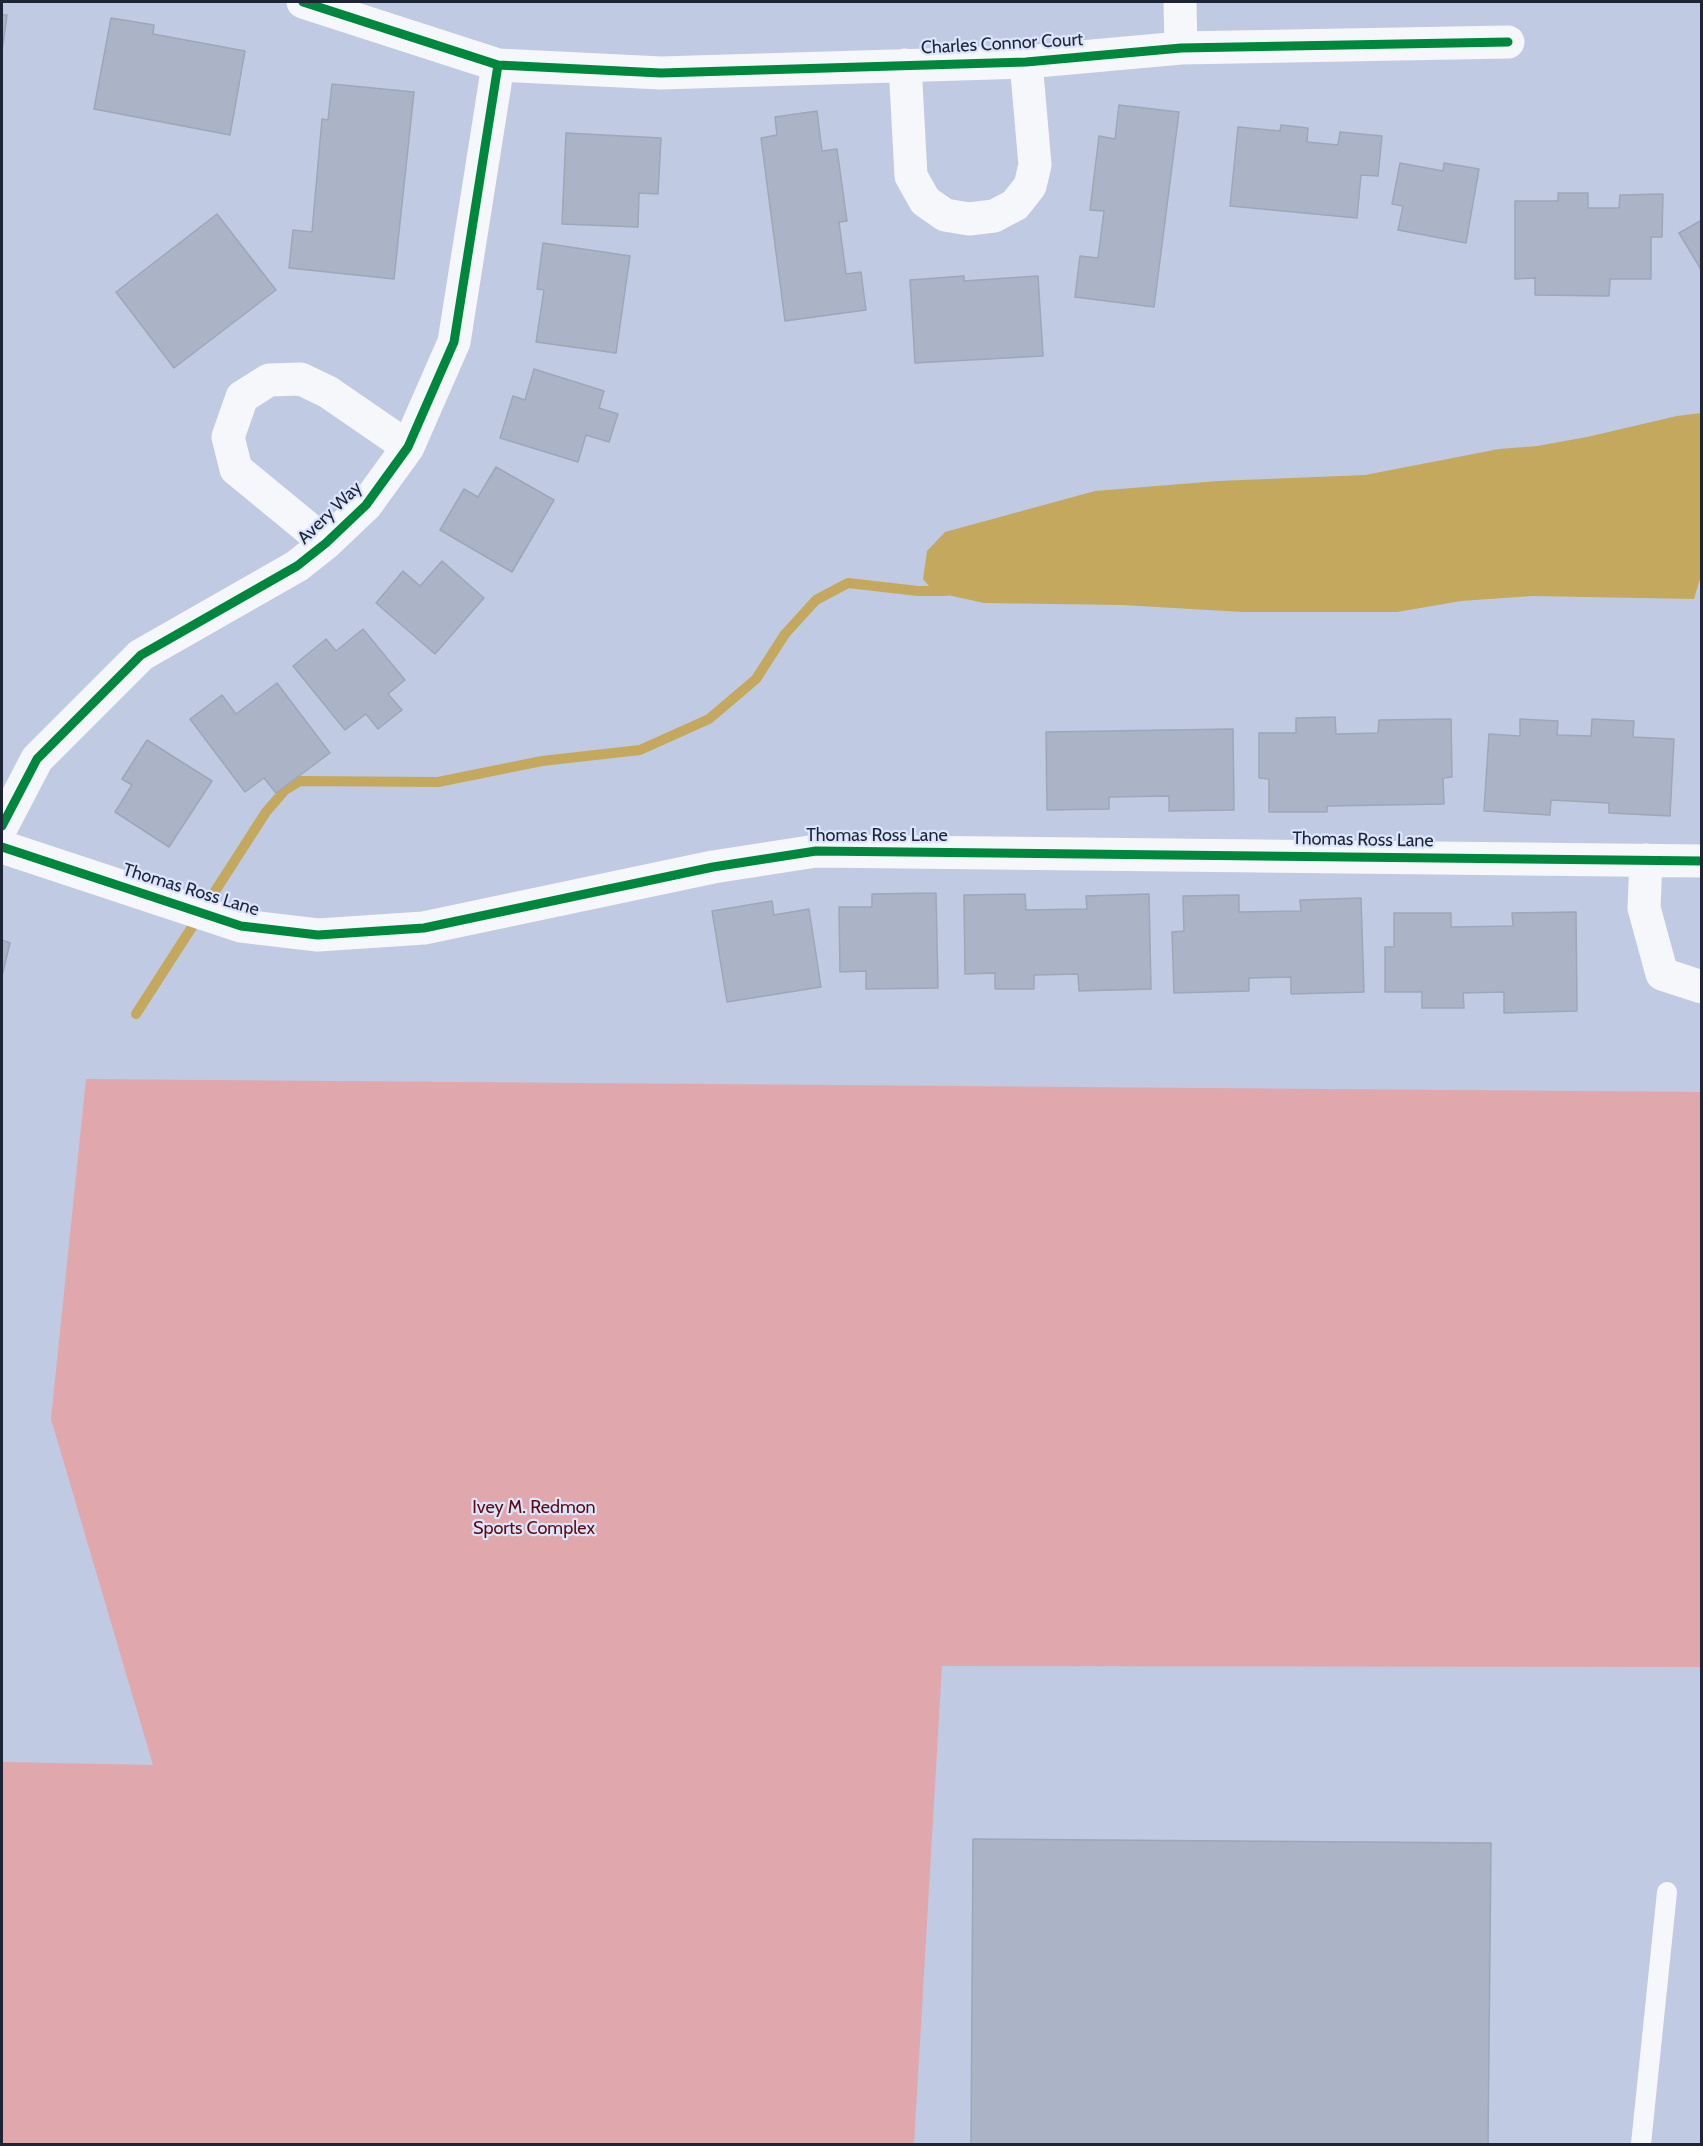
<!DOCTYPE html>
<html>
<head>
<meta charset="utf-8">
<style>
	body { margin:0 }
	#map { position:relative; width:1703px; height:2146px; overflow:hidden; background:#c0cae3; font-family:Cabin,sans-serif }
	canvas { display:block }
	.frame { position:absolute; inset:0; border:3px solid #1d2435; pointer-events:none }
</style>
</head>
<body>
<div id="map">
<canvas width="1703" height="2146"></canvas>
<div class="frame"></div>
</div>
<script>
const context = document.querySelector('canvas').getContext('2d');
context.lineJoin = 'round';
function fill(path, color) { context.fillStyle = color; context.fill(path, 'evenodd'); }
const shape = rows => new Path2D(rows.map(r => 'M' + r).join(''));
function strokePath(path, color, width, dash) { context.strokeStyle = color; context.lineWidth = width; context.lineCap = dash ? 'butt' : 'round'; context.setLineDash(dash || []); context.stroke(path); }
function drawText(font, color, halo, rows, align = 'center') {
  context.font = font + ' Cabin,sans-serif'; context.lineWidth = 4.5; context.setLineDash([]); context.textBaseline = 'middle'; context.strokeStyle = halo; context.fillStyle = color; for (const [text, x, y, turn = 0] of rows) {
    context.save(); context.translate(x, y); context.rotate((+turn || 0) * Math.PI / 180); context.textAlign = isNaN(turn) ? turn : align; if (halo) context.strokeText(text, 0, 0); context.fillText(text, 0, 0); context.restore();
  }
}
const green = shape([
	[86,1079,1701,1092,1701,1667,942,1666,914,2144,2,2144,2,1762,153,1765,51,1419]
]);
const water = shape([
	[1701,413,1702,572,1694,599,1532,596,1461,601,1397,612,1243,612,1122,605,984,603,934,592,923,579,927,551,945,532,1095,491,1218,481,1365,475,1499,449,1537,446,1587,437,1677,416]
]);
const stream = shape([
	[136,1014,266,812,285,790,300,781,438,782,542,761,640,750,709,719,756,679,785,634,816,600,848,583,918,591,946,591]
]);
const building = shape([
	[2,15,7,15,2,52,2,15],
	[111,18,154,25,153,34,245,51,230,135,94,109,111,18],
	[332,84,414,92,394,279,289,268,293,230,312,232,322,119,328,120,332,84],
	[1119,105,1179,112,1154,307,1075,297,1080,256,1098,258,1104,211,1090,210,1099,136,1115,139,1119,105],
	[817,111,822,151,837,149,847,221,839,222,846,274,861,272,866,310,785,321,761,138,777,135,775,117,817,111],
	[1281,125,1308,128,1307,142,1338,145,1340,132,1382,136,1378,176,1361,175,1357,218,1230,206,1238,127,1280,131,1281,125],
	[566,133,661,138,658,194,639,193,638,227,562,224,566,133],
	[1400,163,1443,171,1444,163,1479,169,1466,243,1398,230,1403,206,1392,204,1400,163],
	[1558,193,1588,193,1588,208,1619,208,1620,195,1663,194,1662,237,1651,237,1651,279,1610,279,1609,296,1535,295,1535,278,1515,279,1515,201,1558,201,1558,193],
	[217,214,276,290,174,368,116,292,217,214],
	[1702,220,1702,271,1679,233,1702,220],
	[543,243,630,256,616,353,536,342,544,290,537,289,543,243],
	[964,276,964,281,1038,276,1043,356,915,363,910,280,964,276],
	[534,369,604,391,599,408,618,414,609,442,586,435,578,462,500,438,513,396,525,400,534,369],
	[496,467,554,500,512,572,440,530,464,489,478,497,496,467],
	[442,561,484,598,435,654,376,603,403,571,420,586,442,561],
	[363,629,405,680,388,694,402,710,378,729,366,714,345,730,293,666,326,639,336,651,363,629],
	[277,683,330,753,276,793,264,778,245,792,190,719,222,695,236,714,277,683],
	[1335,717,1336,734,1378,733,1379,720,1451,719,1452,777,1443,778,1444,804,1327,806,1327,812,1269,812,1269,779,1259,778,1259,733,1296,733,1296,718,1335,717],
	[1520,719,1558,721,1557,735,1591,736,1592,719,1634,721,1633,737,1674,739,1670,816,1609,813,1609,803,1551,800,1550,815,1484,811,1489,734,1520,736,1520,719],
	[1233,729,1234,810,1169,811,1169,796,1109,797,1109,809,1047,810,1046,732,1233,729],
	[147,740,212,781,169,847,115,812,132,785,122,779,147,740],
	[936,893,938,988,866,989,866,971,840,972,839,907,872,907,872,894,936,893],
	[1025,894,1026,910,1087,909,1086,896,1149,894,1151,989,1079,991,1078,974,1034,975,1034,989,995,989,995,973,965,974,964,895,1025,894],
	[1239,895,1239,912,1301,911,1300,900,1361,898,1364,992,1291,994,1291,977,1249,978,1249,991,1174,993,1172,932,1184,931,1183,896,1239,895],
	[772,901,774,915,809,909,821,987,727,1002,712,911,772,901],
	[1576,912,1577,1011,1504,1013,1504,992,1463,993,1464,1008,1422,1008,1422,992,1385,992,1385,947,1394,947,1394,913,1451,913,1451,927,1513,926,1512,913,1576,912],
	[2,940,10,943,2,976,2,940],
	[973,1839,1491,1843,1488,2144,971,2144,973,1839]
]);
const service = shape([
	[1641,2144,1667,1892]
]);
const minor = shape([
	[303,2,498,65,661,73,1026,62,1181,48,1508,42],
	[1180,2,1181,48],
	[905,65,911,176,925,201,945,215,969,219,994,216,1015,205,1030,186,1035,165,1026,62],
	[326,543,236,469,228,437,242,397,269,380,301,379,328,392,408,447],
	[2,826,37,759,141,655,297,566,326,543,366,505,408,447,454,342,498,65],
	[2,847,241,926,318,935,424,928,713,867,816,851,1702,861],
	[1646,860,1644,908,1662,974,1702,987]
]);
const cycleway = shape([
	[303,2,498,65,661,73,1026,62,1181,48,1508,42],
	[2,826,37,759,141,655,297,566,326,543,366,505,408,447,454,342,498,65],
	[2,847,241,926,318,935,424,928,713,867,816,851,1702,861]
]);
const streetNames = [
	["Charles Connor Court",1002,44,-3],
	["Avery Way",330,513,-44],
	["Thomas Ross Lane",877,836],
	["Thomas Ross Lane",1363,840,1],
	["Thomas Ross Lane",191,890,17]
];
const parkNames = [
	["Ivey M. Redmon",534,1508],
	["Sports Complex",534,1529]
];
fill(green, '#e0a7ad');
fill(water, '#c4a85d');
strokePath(stream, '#c4a85d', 10);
fill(building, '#abb3c7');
strokePath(building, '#9ea6ba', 1.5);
strokePath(service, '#f6f7fb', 20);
strokePath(minor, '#f6f7fb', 33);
strokePath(cycleway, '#00873e', 9);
drawText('18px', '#1d2435', '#dbe5fd', streetNames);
drawText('18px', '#610a0c', '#dbe5fd', parkNames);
</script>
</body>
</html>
